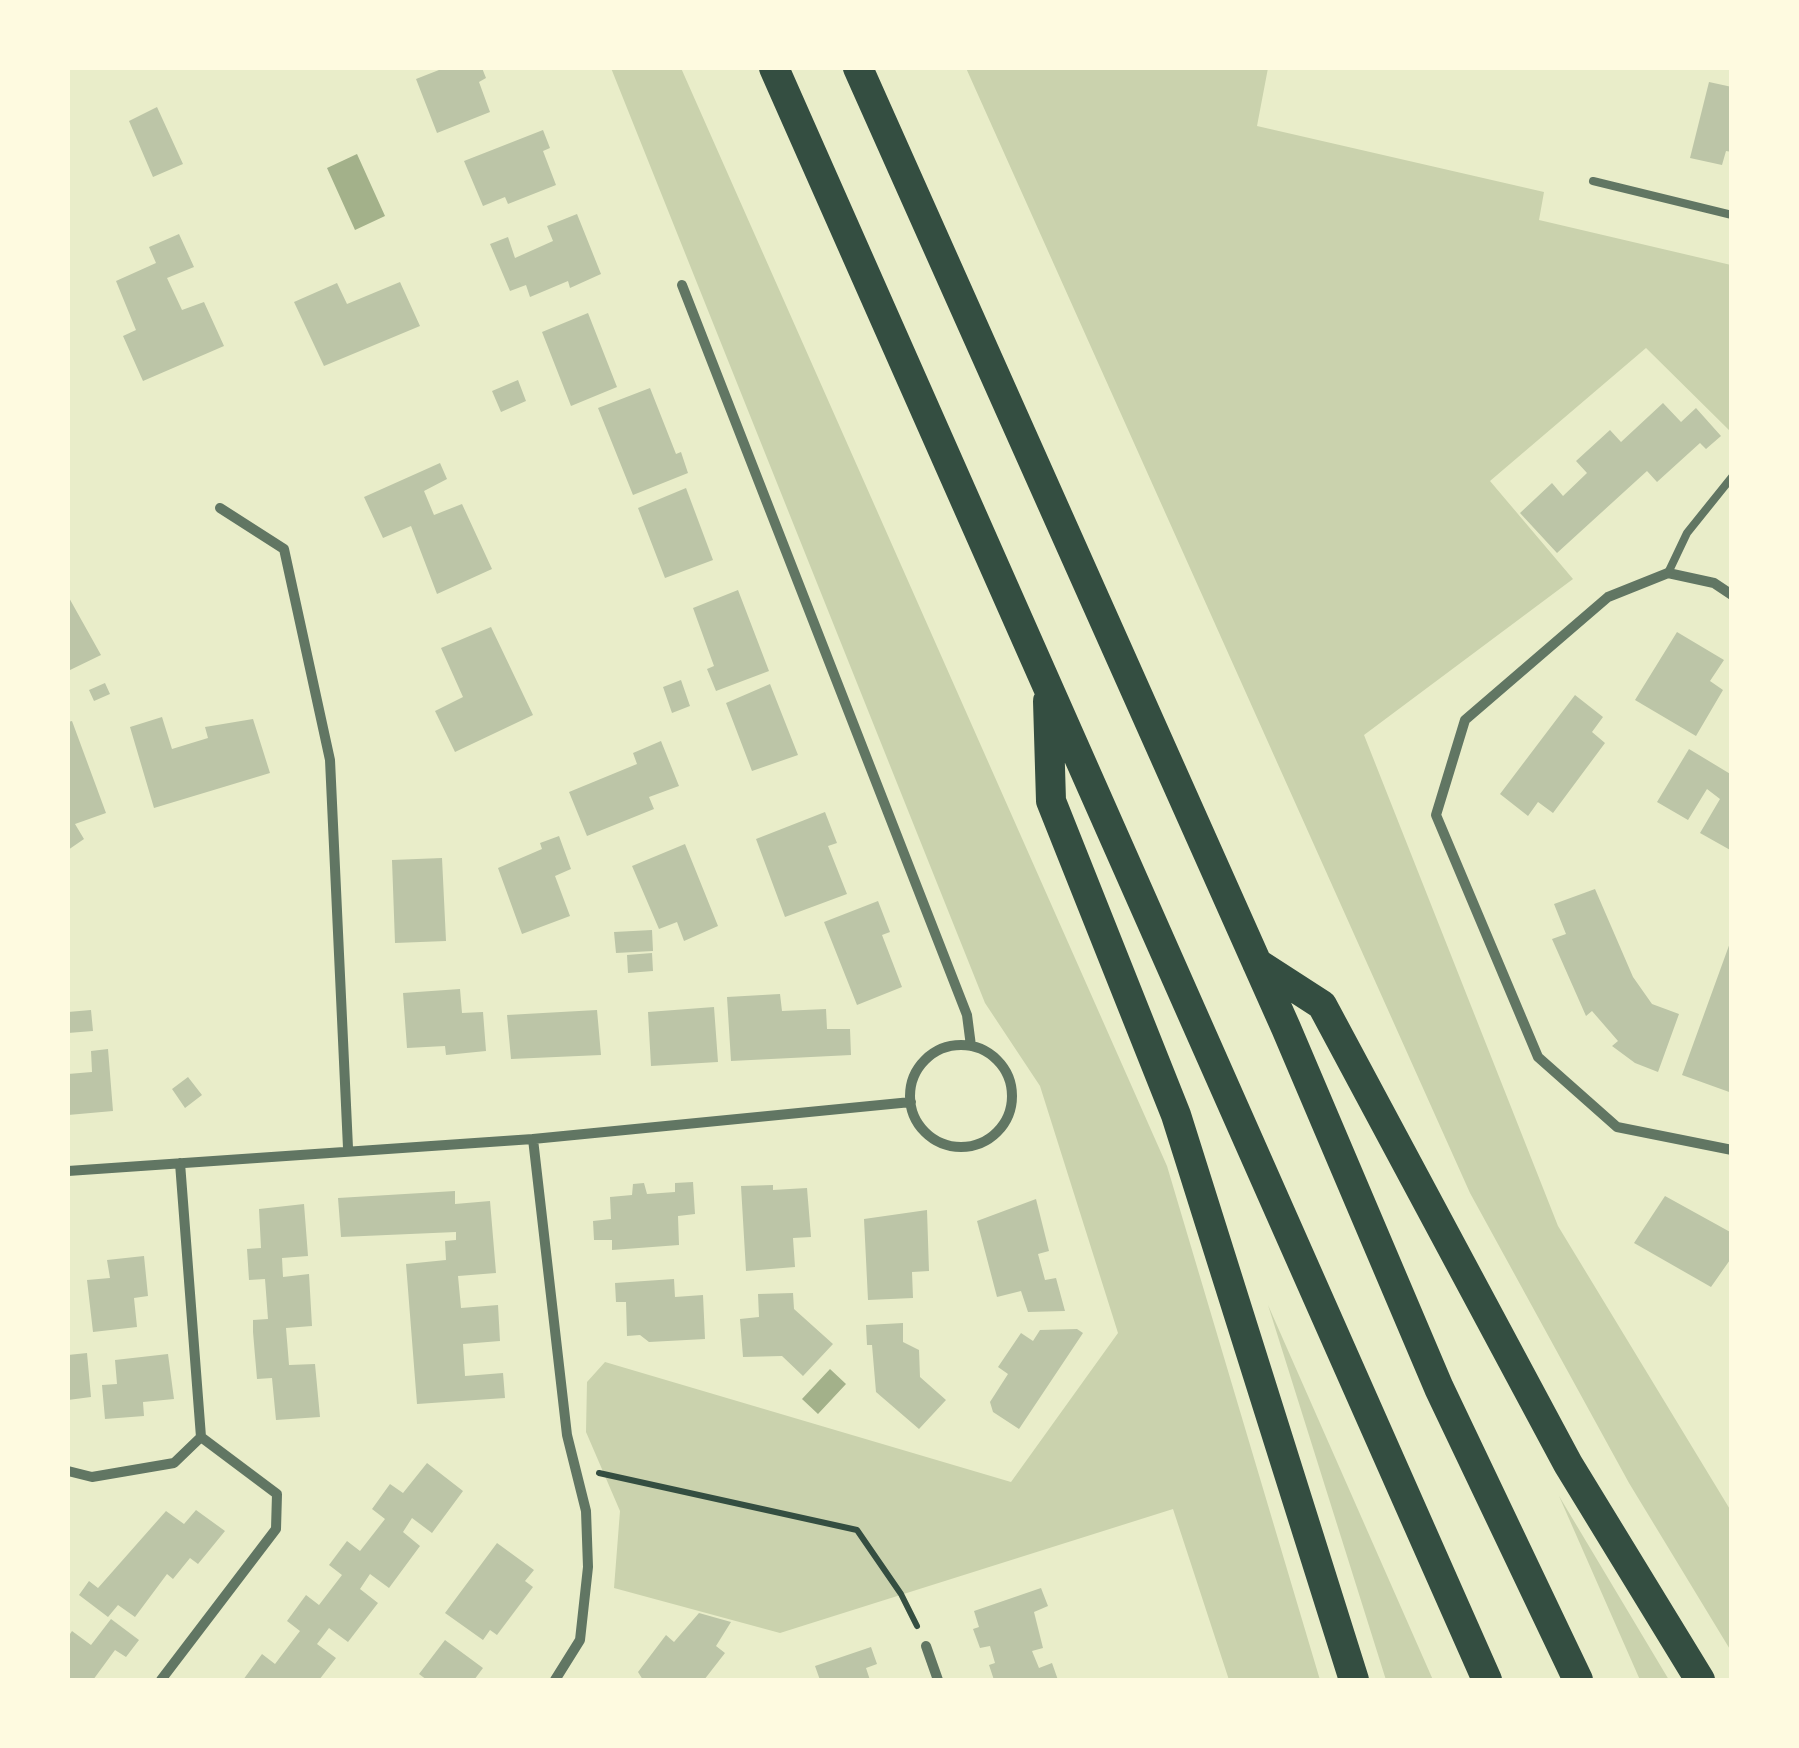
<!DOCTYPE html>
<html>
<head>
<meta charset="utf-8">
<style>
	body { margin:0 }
	#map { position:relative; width:1799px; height:1748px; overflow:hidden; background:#e9edc9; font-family:Raleway,sans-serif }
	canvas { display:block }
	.frame { position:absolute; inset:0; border:70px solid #fefae0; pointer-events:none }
</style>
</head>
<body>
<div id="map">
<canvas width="1799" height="1748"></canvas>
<div class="frame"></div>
</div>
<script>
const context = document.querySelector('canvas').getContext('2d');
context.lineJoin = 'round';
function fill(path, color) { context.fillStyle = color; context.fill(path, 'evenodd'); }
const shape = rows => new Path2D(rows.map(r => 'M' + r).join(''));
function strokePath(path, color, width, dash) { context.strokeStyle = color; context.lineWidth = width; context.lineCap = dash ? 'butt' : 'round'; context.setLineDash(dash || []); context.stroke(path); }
const green = shape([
	[611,68,681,68,1167,1166,1320,1680,1229,1680,1173,1509,780,1633,614,1588,620,1511,586,1432,587,1382,605,1362,1011,1482,1118,1333,1040,1086,985,1003],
	[966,68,1268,68,1257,126,1544,192,1539,220,1731,265,1731,432,1646,348,1490,481,1573,579,1364,735,1558,1226,1731,1511,1731,1651,1629,1483,1470,1193],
	[1268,1305,1433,1680,1386,1680],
	[1559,1496,1669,1680,1640,1680]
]);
const water = shape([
	[357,154,385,216,355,230,327,168],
	[830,1369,846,1384,818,1414,802,1399]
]);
const building = shape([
	[444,68,482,68,486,78,479,82,490,112,437,133,416,79],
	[1709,82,1732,87,1732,152,1726,151,1722,165,1690,158],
	[157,107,183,164,153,177,129,121],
	[543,130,550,148,543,151,556,185,508,204,505,197,483,206,464,161],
	[577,214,601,274,570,288,568,281,530,297,526,285,510,291,490,244,508,237,515,258,553,241,547,226],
	[179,234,194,267,167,278,182,310,204,302,224,346,143,381,123,336,136,330,116,281,156,263,149,247],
	[400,282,420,326,324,366,294,302,337,283,347,304],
	[588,313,617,387,571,406,542,332],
	[518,380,526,401,501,412,492,391],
	[650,388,676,454,681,452,688,473,633,495,598,408],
	[1663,403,1681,422,1696,408,1721,436,1706,449,1700,443,1657,482,1647,471,1557,553,1520,513,1552,483,1563,496,1587,473,1576,461,1610,430,1621,442],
	[440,463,447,479,424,491,434,515,462,504,492,569,437,594,411,526,383,538,364,497],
	[686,488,713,560,665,578,638,508],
	[738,590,769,671,716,691,707,669,714,666,693,608],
	[68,596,101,655,68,671],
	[491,627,533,715,455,752,435,711,463,697,441,648],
	[1677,632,1724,660,1710,681,1723,690,1696,736,1635,700],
	[681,680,690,706,672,713,663,687],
	[105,683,110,694,94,701,89,690],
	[770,684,798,755,752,771,726,703],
	[1575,695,1603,717,1592,732,1605,743,1553,813,1538,802,1528,816,1500,794],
	[162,717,172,749,208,738,205,727,253,719,270,773,154,808,130,727],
	[72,721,106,813,75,824,84,839,68,850,68,722],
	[661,741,679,786,649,797,654,809,587,836,569,792,637,764,633,753],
	[1689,749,1732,775,1732,851,1700,833,1720,799,1707,789,1688,820,1657,802],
	[825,812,837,843,828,846,847,894,785,917,756,839],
	[559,836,571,869,555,876,570,916,522,934,498,868,542,849,540,843],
	[685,844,718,926,684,941,677,922,659,929,632,866],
	[442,858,446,941,395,943,392,860],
	[1595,889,1633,977,1652,1004,1679,1014,1658,1072,1635,1063,1612,1046,1618,1041,1592,1011,1586,1016,1552,939,1566,934,1554,904],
	[878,901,890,932,882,935,902,987,857,1005,824,922],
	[652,930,653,951,616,953,614,932],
	[1731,940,1732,940,1732,1093,1682,1075],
	[652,953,653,971,628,973,627,955],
	[460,989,462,1013,483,1012,486,1051,446,1055,445,1046,407,1048,403,993],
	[780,994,782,1011,826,1009,827,1029,850,1029,851,1055,731,1061,727,997],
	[714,1007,718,1062,651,1066,648,1012],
	[91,1010,93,1031,68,1033,68,1012],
	[597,1010,601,1055,511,1059,507,1015],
	[108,1049,113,1111,68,1115,68,1074,92,1072,91,1051],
	[188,1077,202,1095,185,1108,172,1089],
	[693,1182,695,1214,678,1216,679,1245,612,1250,612,1240,594,1240,593,1221,611,1219,610,1197,632,1195,633,1184,644,1183,647,1194,675,1192,675,1183],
	[773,1185,773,1190,807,1188,811,1237,793,1238,795,1267,746,1271,741,1186],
	[455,1191,455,1204,490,1201,496,1273,458,1276,461,1308,498,1305,500,1341,463,1344,465,1376,503,1373,505,1398,417,1404,406,1264,446,1260,445,1241,456,1240,456,1232,341,1237,338,1198],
	[1665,1196,1732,1233,1732,1257,1711,1287,1634,1243],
	[1036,1199,1049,1251,1038,1254,1045,1280,1056,1278,1065,1311,1028,1312,1021,1291,997,1297,977,1221],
	[304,1204,308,1256,282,1258,283,1277,309,1274,312,1326,286,1328,289,1365,315,1364,320,1417,276,1420,272,1378,257,1379,253,1332,253,1320,268,1319,265,1279,249,1280,247,1249,261,1248,259,1209],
	[927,1210,929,1271,912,1272,913,1298,868,1300,864,1219],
	[144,1256,148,1296,134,1298,137,1327,93,1332,87,1280,110,1278,107,1260],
	[674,1279,675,1297,703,1295,705,1339,649,1342,640,1335,627,1336,626,1302,616,1302,615,1283],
	[793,1293,794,1309,833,1344,803,1376,782,1356,743,1357,740,1319,759,1317,758,1294],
	[903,1323,903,1342,919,1350,920,1377,946,1400,919,1429,876,1392,872,1345,867,1345,866,1325],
	[1077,1329,1083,1333,1019,1429,993,1412,990,1402,1008,1374,998,1367,1021,1333,1033,1341,1040,1330],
	[87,1353,91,1397,68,1400,68,1355],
	[168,1354,174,1399,143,1402,144,1416,105,1419,102,1385,117,1384,115,1360],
	[427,1463,463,1491,432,1533,412,1518,403,1532,420,1546,389,1588,370,1574,360,1589,378,1603,348,1642,329,1628,317,1644,336,1658,319,1680,243,1680,262,1654,275,1664,300,1631,287,1621,306,1595,319,1605,342,1575,329,1565,347,1541,360,1551,385,1519,372,1509,390,1484,403,1493],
	[196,1510,225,1531,198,1564,190,1558,173,1579,167,1574,135,1617,118,1605,108,1617,79,1595,89,1581,98,1588,166,1511,184,1524],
	[497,1543,534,1570,525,1581,533,1587,497,1635,490,1630,483,1640,445,1613],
	[1041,1588,1048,1606,1034,1612,1043,1648,1032,1651,1039,1668,1052,1663,1058,1680,994,1680,989,1665,995,1663,990,1646,980,1648,973,1629,979,1627,974,1611],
	[699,1613,731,1622,716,1646,725,1653,704,1680,643,1680,638,1672,666,1635,674,1642],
	[111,1619,139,1640,126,1657,115,1650,93,1680,68,1680,68,1637,72,1631,91,1645],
	[445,1640,483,1668,474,1680,427,1680,419,1674],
	[871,1647,877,1664,866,1668,870,1680,820,1680,815,1666]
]);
const path = shape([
	[599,1473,857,1530,901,1594,917,1626]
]);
const service = shape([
	[1593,181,1732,215],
	[1668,573,1687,533,1732,477]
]);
const minor = shape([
	[682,285,967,1015,971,1046],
	[220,508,284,549,330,760,348,1148],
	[1732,595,1714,583,1668,573,1608,597,1465,720,1436,815,1538,1057,1617,1127,1732,1150],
	'910 1096a51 51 0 1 1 102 0a51 51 0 1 1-102 0Z',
	[533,1139,567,1435,586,1511,588,1567,580,1640,555,1680],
	[68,1171,533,1139,911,1102],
	[68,1471,92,1477,174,1463,201,1437],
	[926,1646,938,1680],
	[161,1680,276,1529,277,1494,201,1437,180,1163]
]);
const motorway = shape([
	[774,68,1487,1680],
	[858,68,1286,1028,1439,1388,1578,1680],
	[1048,701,1051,801,1176,1115,1354,1680],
	[1257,963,1322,1005,1568,1464,1700,1680]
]);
fill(green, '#cad2ad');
fill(water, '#a3b18a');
fill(building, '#bcc5a7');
strokePath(path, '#344e41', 6);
strokePath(service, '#617663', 8);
strokePath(minor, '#617663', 10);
strokePath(motorway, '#344e41', 30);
</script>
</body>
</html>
